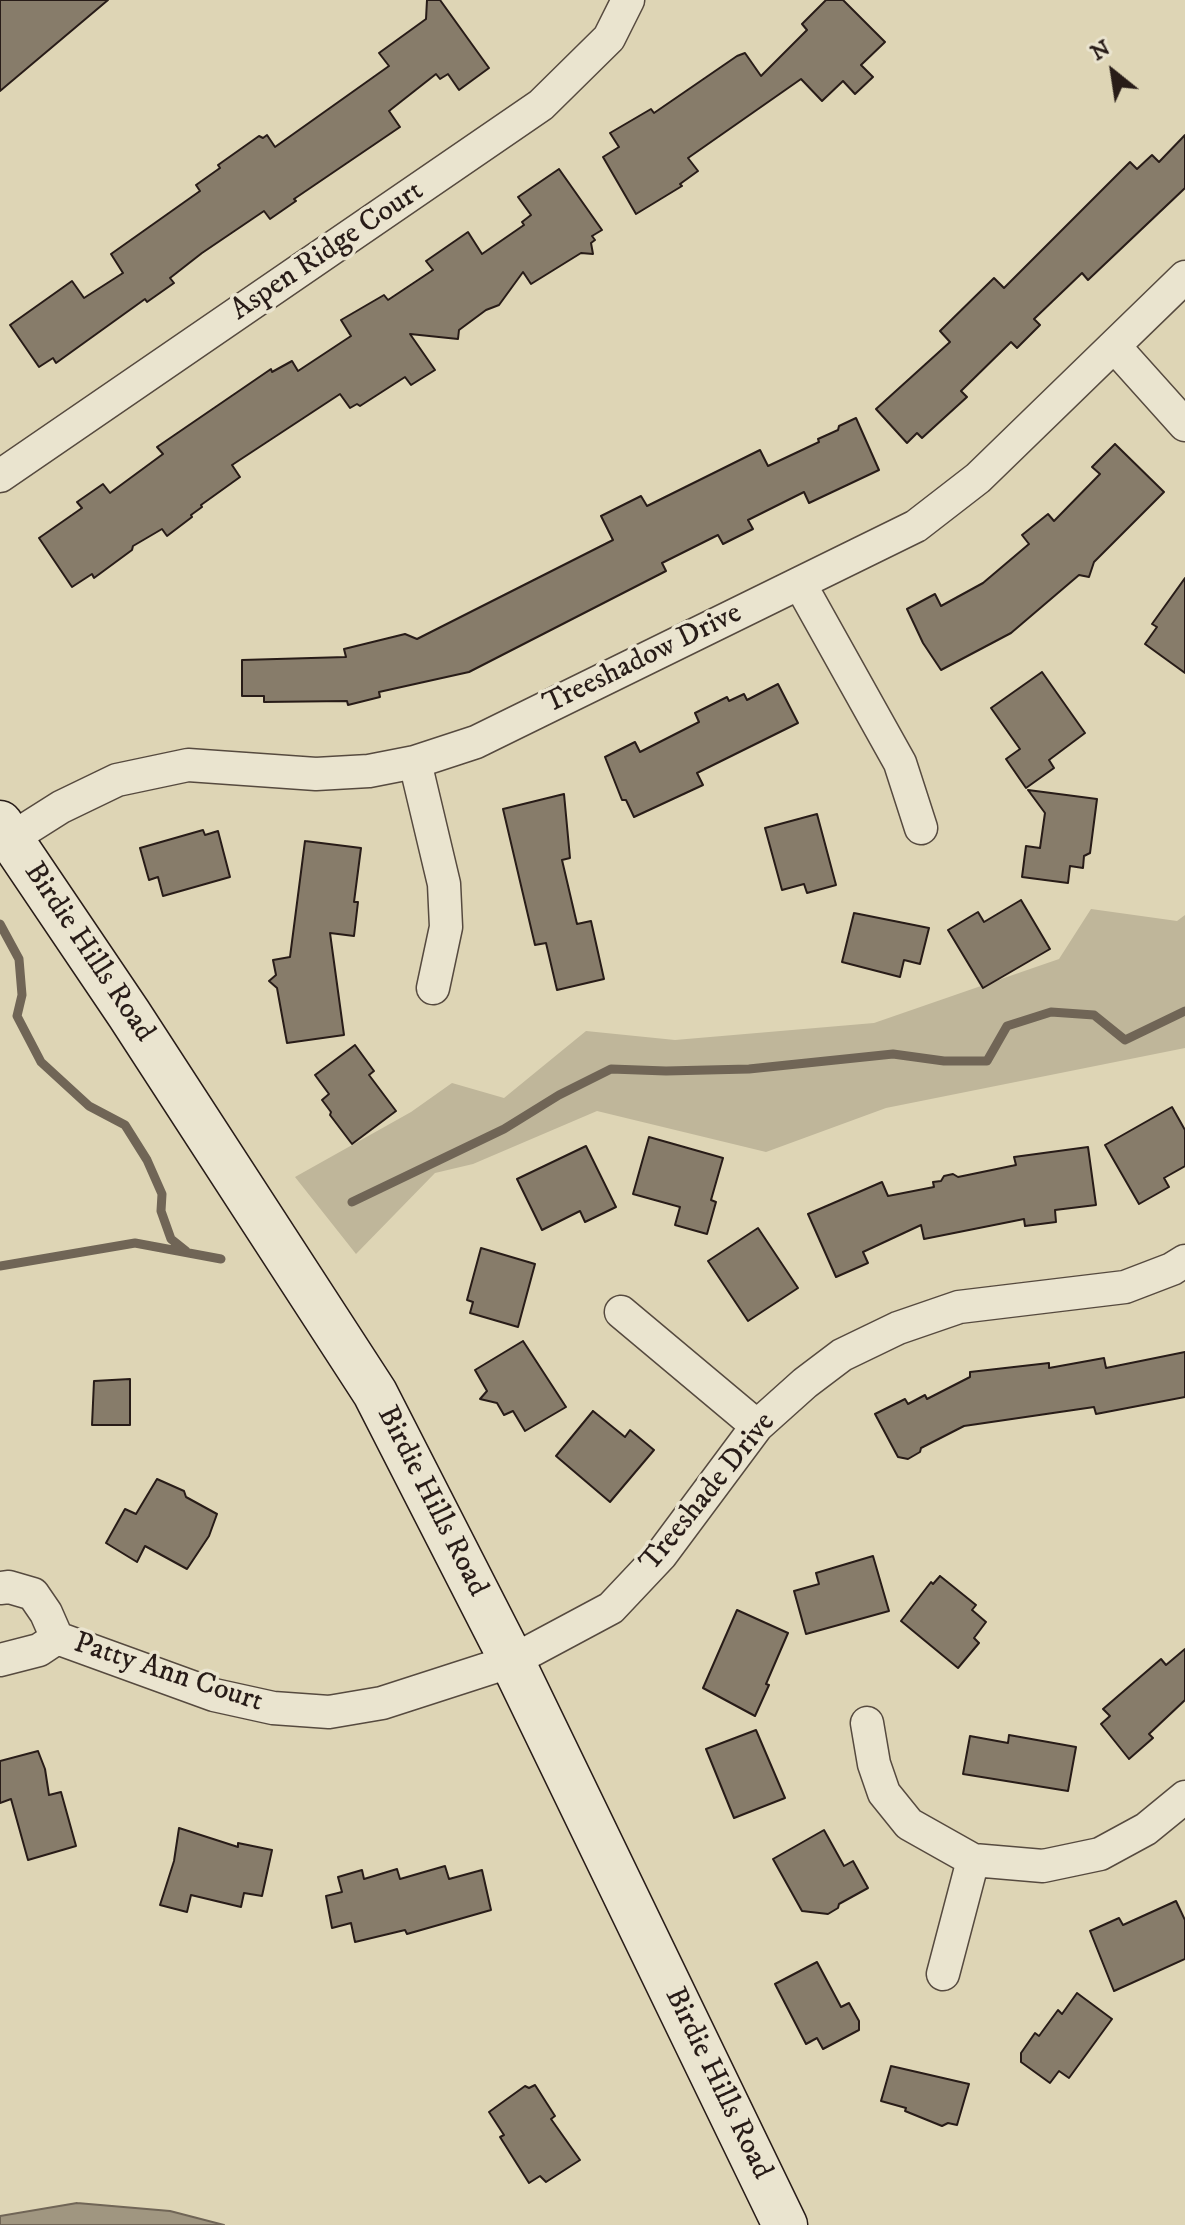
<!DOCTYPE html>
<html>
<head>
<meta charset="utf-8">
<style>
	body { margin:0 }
	#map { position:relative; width:1185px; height:2225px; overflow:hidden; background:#ded5b5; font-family:"IM FELL DW Pica",serif }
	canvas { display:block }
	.north { position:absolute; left:1073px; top:32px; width:80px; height:80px; -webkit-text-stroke:6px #eae4cf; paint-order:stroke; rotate:330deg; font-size:22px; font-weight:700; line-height:32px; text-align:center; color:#281c18 }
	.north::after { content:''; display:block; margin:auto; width:28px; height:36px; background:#281c18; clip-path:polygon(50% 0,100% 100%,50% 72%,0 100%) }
</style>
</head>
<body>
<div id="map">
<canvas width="1185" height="2225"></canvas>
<div class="north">N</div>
</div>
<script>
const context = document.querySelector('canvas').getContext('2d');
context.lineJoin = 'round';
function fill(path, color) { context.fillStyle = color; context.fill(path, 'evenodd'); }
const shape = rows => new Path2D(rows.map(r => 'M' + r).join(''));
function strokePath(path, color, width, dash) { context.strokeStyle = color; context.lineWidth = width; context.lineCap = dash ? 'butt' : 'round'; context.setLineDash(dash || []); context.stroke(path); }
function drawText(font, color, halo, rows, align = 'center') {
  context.font = font + ' "IM FELL DW Pica",serif'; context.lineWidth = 7; context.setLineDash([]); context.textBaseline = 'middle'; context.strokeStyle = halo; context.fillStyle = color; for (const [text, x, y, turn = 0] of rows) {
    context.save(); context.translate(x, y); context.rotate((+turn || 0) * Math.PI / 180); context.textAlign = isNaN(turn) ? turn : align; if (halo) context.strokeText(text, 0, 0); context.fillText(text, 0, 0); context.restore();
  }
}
const green = shape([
	[1091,909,1177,921,1185,915,1185,1048,886,1108,766,1152,597,1111,473,1164,435,1173,356,1254,295,1177,411,1112,452,1083,504,1098,586,1031,675,1040,874,1023,1059,959]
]);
const water = shape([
	[77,2203,170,2211,224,2225,0,2225,0,2216,77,2203]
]);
const stream = shape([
	[0,924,19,959,22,995,17,1016,41,1062,89,1106,125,1125,147,1160,162,1194,161,1211,171,1239,186,1251],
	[352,1202,504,1129,559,1095,611,1069,666,1071,749,1069,893,1054,944,1061,987,1061,1007,1026,1051,1012,1094,1015,1125,1040,1185,1011],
	[0,1266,135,1243,221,1259]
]);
const building = shape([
	[0,0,108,0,0,91,0,0],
	[427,0,440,0,489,68,459,90,448,74,440,79,436,74,389,111,400,127,294,199,296,201,270,219,264,211,202,253,170,278,174,283,147,302,145,299,56,363,53,358,39,367,10,325,72,281,84,298,123,273,111,254,200,191,196,185,220,168,218,165,259,136,263,138,267,135,275,147,389,66,379,53,426,19,427,0],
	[826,0,843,0,885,42,861,65,873,77,855,94,843,81,822,101,801,79,688,158,698,171,680,184,682,186,636,214,603,157,619,147,610,133,651,109,654,113,737,56,745,53,761,76,807,30,802,24,826,0],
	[1185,135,1185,188,1088,280,1082,273,1034,319,1040,325,1017,348,1011,342,961,391,967,397,922,438,917,433,907,443,876,409,950,342,940,331,994,278,1004,288,1130,162,1137,169,1152,155,1159,162,1185,135],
	[559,169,602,230,592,236,595,240,591,243,593,254,581,253,531,284,523,272,499,305,486,310,459,330,458,339,410,334,435,370,411,385,405,377,360,406,357,404,350,408,340,394,232,465,240,477,201,505,202,507,191,515,192,517,167,536,162,529,133,546,132,550,94,578,92,574,72,587,39,538,82,508,77,502,103,484,110,493,163,454,157,447,271,369,272,372,292,361,298,371,351,336,341,320,384,295,388,300,433,270,426,261,468,232,482,254,524,225,522,222,531,215,518,197,559,169],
	[856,418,879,470,809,503,804,492,748,520,753,529,723,544,718,535,662,563,666,571,469,672,379,692,380,697,348,705,347,701,264,702,264,696,242,696,242,660,346,657,344,649,405,634,417,639,613,540,601,516,641,496,647,506,760,450,768,466,819,442,818,439,838,430,839,426,856,418],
	[1115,444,1164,492,1094,562,1089,577,1079,575,1011,633,941,670,923,643,907,609,935,594,941,606,983,583,1029,544,1022,535,1048,514,1054,521,1100,474,1092,467,1115,444],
	[1185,578,1185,673,1145,644,1157,627,1152,624,1185,578],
	[1042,672,1085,733,1049,760,1054,768,1026,788,1006,759,1020,749,991,708,1042,672],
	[778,684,798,723,697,773,703,785,634,817,626,800,622,800,605,757,635,742,640,752,699,722,695,713,727,697,729,701,744,694,747,700,778,684],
	[1028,790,1097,799,1090,853,1084,856,1083,868,1070,866,1068,883,1022,877,1026,846,1040,848,1045,813,1028,790],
	[564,794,570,858,562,860,577,924,591,921,604,979,557,990,546,943,535,945,503,809,564,794],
	[817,814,836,885,807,893,804,884,782,890,765,828,817,814],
	[203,830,205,835,218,831,230,877,163,896,158,877,149,880,140,848,203,830],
	[305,841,361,848,354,902,358,902,354,936,330,933,344,1035,287,1043,277,988,269,981,276,975,273,960,290,957,305,841],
	[1021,900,1050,949,983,988,948,930,978,912,984,922,1021,900],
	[854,913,929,928,920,964,904,960,900,977,842,962,854,913],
	[355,1045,374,1071,369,1075,396,1111,352,1144,330,1115,331,1112,322,1100,329,1094,315,1075,355,1045],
	[1172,1107,1185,1130,1185,1166,1164,1178,1169,1187,1139,1204,1105,1145,1172,1107],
	[649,1137,723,1158,711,1200,716,1202,707,1234,675,1225,680,1207,633,1194,649,1137],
	[586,1146,616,1207,585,1222,580,1211,542,1230,517,1179,586,1146],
	[1088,1147,1096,1205,1055,1210,1056,1222,1025,1226,1024,1219,924,1239,921,1225,863,1252,868,1263,836,1277,808,1214,882,1182,888,1196,934,1187,933,1182,941,1181,944,1176,953,1174,958,1177,1016,1165,1014,1157,1088,1147],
	[758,1228,798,1288,748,1321,708,1261,758,1228],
	[481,1248,535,1264,518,1327,470,1313,473,1302,467,1300,481,1248],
	[523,1341,566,1407,525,1431,513,1411,504,1415,497,1403,480,1399,487,1391,475,1370,523,1341],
	[1185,1352,1185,1397,1096,1414,1094,1407,964,1426,921,1448,920,1452,908,1459,898,1457,875,1414,905,1399,908,1404,925,1395,927,1399,970,1377,970,1372,1049,1363,1049,1368,1104,1358,1106,1368,1185,1352],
	[130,1379,130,1425,92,1425,94,1381,130,1379],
	[593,1411,625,1437,630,1430,654,1450,610,1502,556,1456,593,1411],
	[157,1479,184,1491,186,1497,217,1514,209,1536,187,1569,145,1546,137,1562,106,1543,125,1509,136,1514,157,1479],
	[873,1556,889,1611,806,1634,794,1591,819,1584,816,1573,873,1556],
	[940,1576,976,1605,972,1610,986,1622,974,1638,979,1643,958,1668,901,1621,931,1582,933,1584,940,1576],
	[737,1610,788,1633,766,1684,769,1685,755,1716,703,1688,737,1610],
	[1185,1649,1185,1700,1149,1734,1153,1738,1129,1759,1101,1724,1110,1716,1103,1709,1161,1659,1166,1665,1185,1649],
	[756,1730,785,1798,734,1818,706,1749,756,1730],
	[1009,1735,1076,1747,1068,1791,963,1774,970,1736,1008,1743,1009,1735],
	[38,1751,45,1769,49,1795,61,1792,76,1846,28,1860,11,1799,0,1803,0,1761,38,1751],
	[179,1828,238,1847,238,1843,272,1850,262,1896,244,1893,241,1907,191,1895,187,1912,160,1905,174,1861,179,1828],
	[824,1830,844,1866,853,1861,868,1888,839,1904,838,1908,828,1914,802,1911,773,1859,824,1830],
	[445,1866,449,1879,482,1870,491,1910,407,1934,405,1930,355,1942,351,1923,332,1928,326,1896,342,1892,338,1877,362,1870,364,1879,397,1869,400,1879,445,1866],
	[1176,1901,1185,1920,1185,1959,1114,1991,1090,1931,1119,1918,1123,1925,1176,1901],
	[817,1962,841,2007,849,2003,859,2021,859,2030,823,2049,817,2038,806,2044,775,1984,817,1962],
	[1077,1993,1112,2019,1069,2078,1059,2071,1050,2083,1021,2062,1021,2053,1035,2033,1039,2036,1058,2010,1062,2014,1077,1993],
	[891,2066,969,2084,957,2125,948,2123,942,2126,905,2111,906,2108,881,2101,891,2066],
	[535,2085,555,2116,551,2119,580,2160,546,2182,540,2176,529,2183,500,2137,504,2135,489,2112,525,2086,529,2088,535,2085]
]);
const minor = shape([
	[1115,347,1185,425],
	[0,476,541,105,609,38,628,0],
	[800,584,900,763,921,828],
	[415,762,444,884,446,927,433,988],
	[12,838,61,807,117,780,188,765,316,774,369,771,415,762,476,742,916,526,978,478,1185,277],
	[621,1312,757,1426],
	[0,1588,9,1587,33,1594,46,1613,57,1638,214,1695,273,1708,329,1712,382,1703,512,1661,611,1608,661,1555,757,1426,805,1383,842,1355,898,1328,959,1307,1125,1287,1172,1269,1185,1261],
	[0,1660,39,1650,57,1638],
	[867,1723,874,1764,884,1793,909,1824,973,1860,1043,1866,1100,1854,1146,1829,1185,1797],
	[943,1974,973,1860]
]);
const secondary = shape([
	[0,823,129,1014,375,1393,512,1661,785,2225]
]);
const streetNames = [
	["Aspen Ridge Court",328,252,-34],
	["Treeshadow Drive",643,660,-26],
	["Birdie Hills Road",88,953,56],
	["Treeshade Drive",709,1493,-51],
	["Birdie Hills Road",431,1502,63],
	["Patty Ann Court",168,1674,18],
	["Birdie Hills Road",717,2084,64]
];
fill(green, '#bfb69a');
fill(water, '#a09680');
strokePath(water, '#706556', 2);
strokePath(stream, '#706556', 9);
fill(building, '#877c6a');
strokePath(building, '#281c18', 2);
strokePath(minor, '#564a3f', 35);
strokePath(secondary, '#281c18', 47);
strokePath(minor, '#eae4cf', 32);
strokePath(secondary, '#eae4cf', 44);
drawText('30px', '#281c18', '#eae4cf', streetNames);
</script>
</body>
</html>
